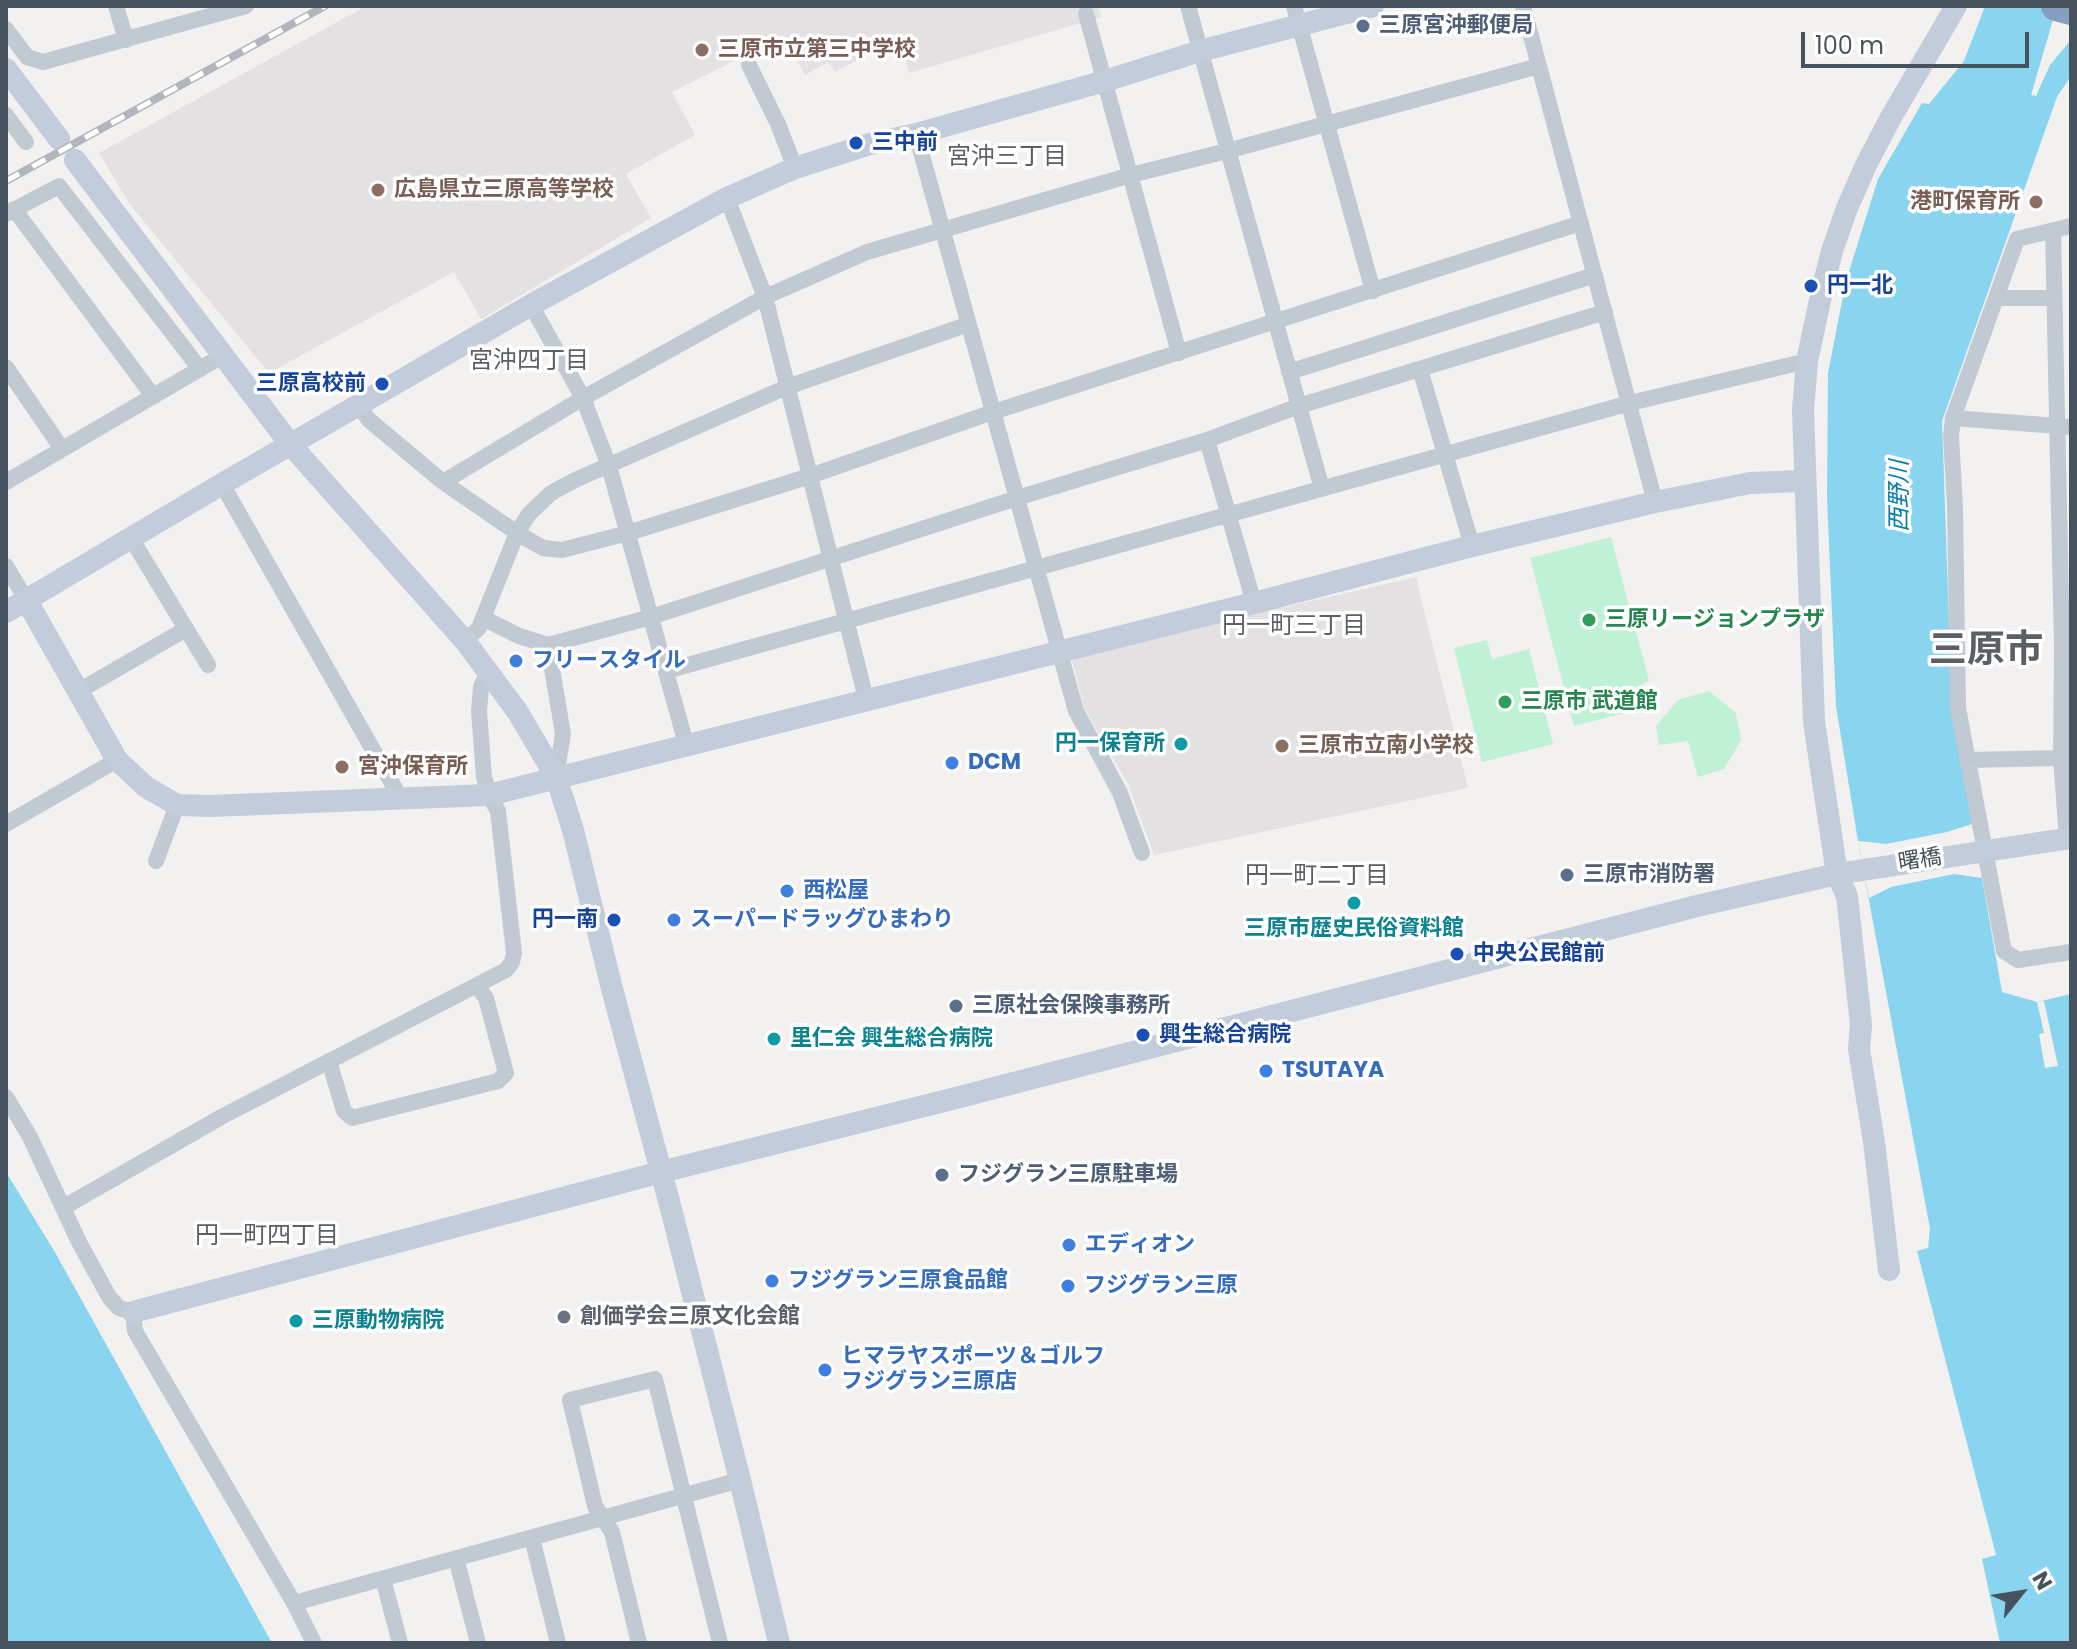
<!DOCTYPE html>
<html>
<head>
<meta charset="utf-8">
<style>
	body { margin:0 }
	#map { position:relative; width:2077px; height:1649px; overflow:hidden; background:#f3f0f0; font-family:Poppins,sans-serif }
	canvas { display:block }
	.frame { position:absolute; inset:0; border:8px solid #47525f; pointer-events:none }
	.north { position:absolute; left:1981px; top:1553px; width:80px; height:80px; -webkit-text-stroke:6px #fff; paint-order:stroke; rotate:60deg; font-size:22px; font-weight:700; line-height:32px; text-align:center; color:#47525f }
	.north::after { content:''; display:block; margin:auto; width:28px; height:36px; background:#47525f; clip-path:polygon(50% 0,100% 100%,50% 72%,0 100%) }
	.scale { position:absolute; left:1801px; top:32px; width:228px; height:36px; box-sizing:border-box; border:4px solid #47525f; border-top:0; padding-left:10px; font-size:24px; line-height:28px; white-space:nowrap; color:#47525f; -webkit-text-stroke:6px #fff; paint-order:stroke }
</style>
</head>
<body>
<div id="map">
<canvas width="2077" height="1649"></canvas>
<div class="frame"></div>
<div class="north">N</div>
<div class="scale">100 m</div>
</div>
<script>
const context = document.querySelector('canvas').getContext('2d');
context.lineJoin = 'round';
function fill(path, color) { context.fillStyle = color; context.fill(path, 'evenodd'); }
const shape = rows => new Path2D(rows.map(r => 'M' + r).join(''));
function strokePath(path, color, width, dash) { context.strokeStyle = color; context.lineWidth = width; context.lineCap = dash ? 'butt' : 'round'; context.setLineDash(dash || []); context.stroke(path); }
function drawText(font, color, halo, rows, align = 'center') {
  context.font = font + ' Poppins,"Noto Sans JP",sans-serif'; context.lineWidth = 7; context.setLineDash([]); context.textBaseline = 'middle'; context.strokeStyle = halo; context.fillStyle = color; for (const [text, x, y, turn = 0] of rows) {
    context.save(); context.translate(x, y); context.rotate((+turn || 0) * Math.PI / 180); context.textAlign = isNaN(turn) ? turn : align; if (halo) context.strokeText(text, 0, 0); context.fillText(text, 0, 0); context.restore();
  }
}
const education = shape([
	[366,6,1097,6,1102,17,909,73,899,38,835,72,828,62,805,75,784,36,672,92,695,135,626,174,651,218,481,319,454,272,269,373,131,206,99,153],
	[1416,577,1468,788,1154,855,1128,784,1084,708,1071,656]
]);
const green = shape([
	[1611,537,1649,681,1642,684,1648,707,1574,726,1530,558],
	[1487,640,1492,659,1529,649,1553,744,1482,762,1454,648],
	[1709,691,1736,713,1741,740,1724,769,1698,777,1688,741,1659,745,1656,726,1678,700]
]);
const water = shape([
	[1985,6,2057,6,2031,95,2036,96,2050,65,2071,40,2071,76,2057,97,1942,421,1952,708,2002,992,2037,1002,2071,994,2071,1643,2000,1643,1982,1559,1996,1555,1917,1251,1928,1248,1930,1229,1858,841,1836,706,1827,498,1828,373,1846,281,1878,179,1922,103,1929,104,1964,61],
	[6,1172,56,1254,272,1643,6,1643]
]);
const pier = shape([
	[1972,824,1982,878,1954,874,1891,887,1869,898,1858,841,1886,844,1947,832],
	[2044,1001,2058,1066,2045,1068,2039,1034,2044,1033,2037,1002]
]);
const street = shape([
	[116,6,126,40],
	[1188,6,1322,489],
	[1294,6,1373,291],
	[1523,6,1655,502],
	[1086,14,1179,353],
	[6,29,27,57,43,62,246,6],
	[749,65,778,124,795,168],
	[6,115,26,142],
	[916,134,1076,711,1120,793,1142,853],
	[727,198,765,297,866,699],
	[14,209,153,396],
	[6,214,59,186,200,369],
	[2071,226,2017,239,1953,418,1951,436,1955,506,1958,708,2004,951,2018,960,2071,952],
	[2053,230,2062,648,2061,758,2067,839],
	[1996,298,2054,298],
	[531,305,583,398,609,466,686,744],
	[6,367,62,449],
	[1420,369,1472,546],
	[1289,372,1595,275],
	[358,405,369,420,443,482,517,533,543,548,562,550,628,533,810,476,993,412,1581,223],
	[1953,418,2071,427],
	[1207,440,1254,603],
	[6,482,222,356],
	[443,482,583,398,765,297,867,252,1131,175,1227,151,1539,66],
	[222,484,401,799],
	[131,538,208,665],
	[6,566,27,601],
	[483,618,519,636,548,645,651,617,1017,498,1207,440,1299,406,1605,312],
	[465,641,479,628,517,533,529,514,551,493,575,480,787,387,969,324],
	[548,645,563,734,556,777],
	[666,671,1630,403,1807,361],
	[77,692,186,629],
	[1967,760,2061,758],
	[6,824,117,760],
	[156,861,177,805],
	[329,1061,344,1111,352,1118,498,1081,506,1073,486,998,477,986],
	[6,1097,30,1137,79,1242,109,1297,119,1308,133,1312,135,1331,294,1603,314,1643],
	[64,1207,223,1116,506,970,512,962,514,953,498,811,489,795,484,777,479,711,481,687,488,672],
	[532,1538,558,1643],
	[456,1558,478,1643],
	[383,1579,400,1643],
	[294,1603,740,1480],
	[639,1643,612,1532,595,1506,570,1400,655,1379,720,1643]
]);
const secondary = shape([
	[6,69,59,139],
	[75,160,290,444,465,641,517,711,556,777,573,830,611,985,670,1205,740,1480,779,1643],
	[27,601,117,760,146,787,177,805,210,806,489,795,1254,603,1472,546,1655,502,1750,483,1804,481],
	[6,612,222,484,531,305,727,198,795,168,870,144,916,134,1105,81,1200,51,1373,6],
	[1889,1270,1874,1142,1859,1049,1861,1025,1847,896,1837,874,1814,722,1803,410,1807,361,1822,291,1832,251,1847,208,1866,165,1890,119,1956,6],
	[133,1312,661,1172,952,1099,1697,906,1837,874,2071,838]
]);
const highway = shape([
	[2056,6,2071,10]
]);
const rail = shape([
	[6,181,325,6]
]);
const markers = [
	[1363,26,8,"#5c6f8a"],
	[702,50,8,"#8d6e63"],
	[856,143,8,"#1a4fb4"],
	[378,190,8,"#8d6e63"],
	[2036,202,8,"#8d6e63"],
	[1811,286,8,"#1a4fb4"],
	[382,384,8,"#1a4fb4"],
	[1589,620,8,"#2e9e5b"],
	[516,661,8,"#3f7fe0"],
	[1505,702,8,"#2e9e5b"],
	[1181,744,8,"#0f9aa8"],
	[1282,746,8,"#8d6e63"],
	[952,763,8,"#3f7fe0"],
	[342,767,8,"#8d6e63"],
	[1567,875,8,"#5c6f8a"],
	[787,891,8,"#3f7fe0"],
	[1354,903,8,"#0f9aa8"],
	[614,920,8,"#1a4fb4"],
	[674,920,8,"#3f7fe0"],
	[1457,954,8,"#1a4fb4"],
	[956,1006,8,"#5c6f8a"],
	[1143,1035,8,"#1a4fb4"],
	[774,1039,8,"#0f9aa8"],
	[1266,1071,8,"#3f7fe0"],
	[942,1175,8,"#5c6f8a"],
	[1069,1245,8,"#3f7fe0"],
	[772,1281,8,"#3f7fe0"],
	[1068,1286,8,"#3f7fe0"],
	[564,1317,8,"#6b7280"],
	[296,1321,8,"#0f9aa8"],
	[825,1370,8,"#3f7fe0"]
];
const serviceNames = [
	["三原宮沖郵便局",1379,26],
	["三原市消防署",1583,875],
	["三原社会保険事務所",972,1006],
	["フジグラン三原駐車場",958,1175]
];
const educationNames = [
	["三原市立第三中学校",718,50],
	["広島県立三原高等学校",394,190],
	["港町保育所",2020,202,"right"],
	["三原市立南小学校",1298,746],
	["宮沖保育所",358,767]
];
const transitNames = [
	["三中前",872,143],
	["円一北",1827,286],
	["三原高校前",366,384,"right"],
	["円一南",598,920,"right"],
	["中央公民館前",1473,954],
	["興生総合病院",1159,1035]
];
const leisureNames = [
	["三原リージョンプラザ",1605,620],
	["三原市 武道館",1521,702]
];
const shopNames = [
	["フリースタイル",532,661],
	["DCM",968,763],
	["西松屋",803,891],
	["スーパードラッグひまわり",690,920],
	["TSUTAYA",1282,1071],
	["エディオン",1085,1245],
	["フジグラン三原食品館",788,1281],
	["フジグラン三原",1084,1286],
	["ヒマラヤスポーツ＆ゴルフ",841,1357],
	["フジグラン三原店",841,1382]
];
const cultureNames = [
	["円一保育所",1165,744,"right"],
	["三原市歴史民俗資料館",1354,929,"center"],
	["里仁会 興生総合病院",790,1039],
	["三原動物病院",312,1321]
];
const streetNames = [
	["曙橋",1920,861,-9]
];
const worshipNames = [
	["創価学会三原文化会館",580,1317]
];
const neighbourhoodNames = [
	["宮沖三丁目",1007,158],
	["宮沖四丁目",529,362],
	["円一町三丁目",1294,627],
	["円一町二丁目",1317,877],
	["円一町四丁目",267,1237]
];
const waterNames = [
	["西野川",1901,496,-90]
];
const townNames = [
	["三原市",1986,652]
];
fill(education, '#e4e1e2');
fill(green, '#bef1d5');
fill(water, '#89d4ef');
fill(pier, '#f3f0f0');
strokePath(street, '#c1cad2', 16);
strokePath(secondary, '#c2ccda', 22);
strokePath(highway, '#869fc0', 30);
strokePath(rail, '#b2b5bb', 8);
strokePath(rail, '#fff', 5, [15]);
for (const [x, y, r, color] of markers) { const dot = new Path2D(); dot.arc(x, y, r, 0, 2 * Math.PI); context.fillStyle = color; context.fill(dot); strokePath(dot, '#fff', 3); }
drawText('bold 22px', '#4e5e75', '#fff', serviceNames, 'left');
drawText('bold 22px', '#785e54', '#fff', educationNames, 'left');
drawText('bold 22px', '#164399', '#fff', transitNames, 'left');
drawText('bold 22px', '#27864d', '#fff', leisureNames, 'left');
drawText('bold 22px', '#366cbe', '#fff', shopNames, 'left');
drawText('bold 22px', '#0d838f', '#fff', cultureNames, 'left');
drawText('22px', '#47525f', '#fff', streetNames);
drawText('bold 22px', '#5b616d', '#fff', worshipNames, 'left');
drawText('24px', '#5c6066', '#fff', neighbourhoodNames);
drawText('italic 24px', '#087eaa', '#fff', waterNames);
drawText('bold 38px', '#5c6066', '#fff', townNames);
</script>
</body>
</html>
